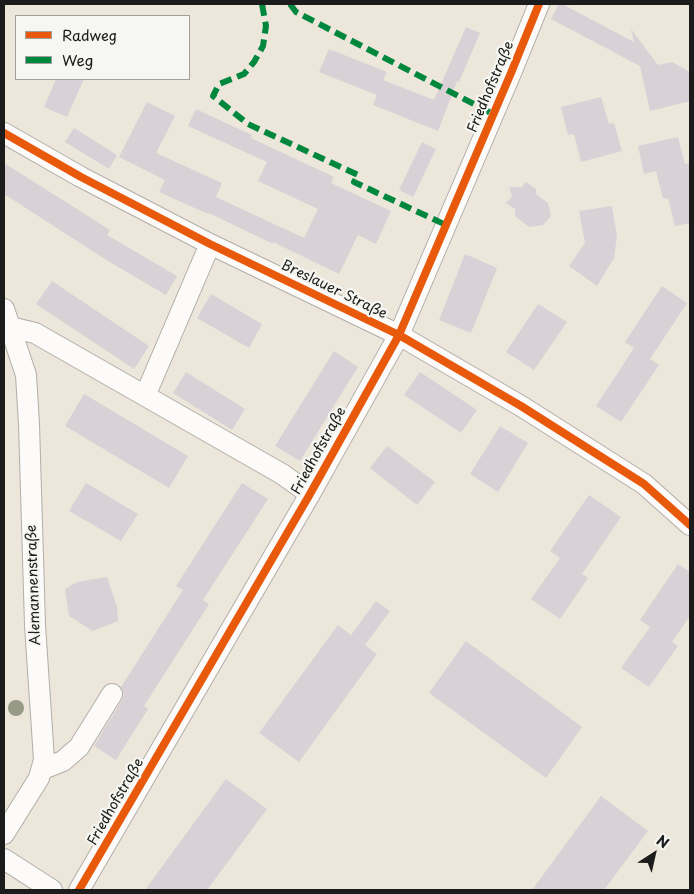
<!DOCTYPE html>
<html>
<head>
<meta charset="utf-8">
<style>
	body { margin:0 }
	#map { position:relative; width:694px; height:894px; overflow:hidden; background:#ece6db; font-family:"Playpen Sans",sans-serif }
	canvas { display:block }
	.frame { position:absolute; inset:0; border:5px solid #1c1c1c; pointer-events:none }
	.legend { position:absolute; left:15px; top:15px; width:175px; height:65px; box-sizing:border-box; background:#f6f6f2; border:1px solid #9f9f9c; margin:0; padding:6px 9px; list-style:none; font-size:15px; color:#1c1c1c }
	.legend li { display:flex; align-items:center; gap:10px; height:25px }
	.legend b { width:25px; border:1px solid #9f9f9c }
	.north { position:absolute; left:629px; top:829px; width:50px; height:50px; -webkit-text-stroke:4px #f6f6f2; paint-order:stroke; rotate:35deg; font-size:14px; font-weight:700; line-height:20px; text-align:center; color:#1c1c1c }
	.north::after { content:''; display:block; margin:auto; width:18px; height:22px; background:#1c1c1c; clip-path:polygon(50% 0,100% 100%,50% 72%,0 100%) }
</style>
</head>
<body>
<div id="map">
<canvas width="694" height="894"></canvas>
<div class="frame"></div>
<ul class="legend">
<li><b style="height:6px;background:#e8590c"></b>Radweg</li>
<li><b style="height:6px;background:#00873e"></b>Weg</li>
</ul>
<div class="north">N</div>
</div>
<script>
const context = document.querySelector('canvas').getContext('2d');
context.lineJoin = 'round';
function fill(path, color) { context.fillStyle = color; context.fill(path, 'evenodd'); }
const shape = rows => new Path2D(rows.map(r => 'M' + r).join(''));
function strokePath(path, color, width, dash) { context.strokeStyle = color; context.lineWidth = width; context.lineCap = dash ? 'butt' : 'round'; context.setLineDash(dash || []); context.stroke(path); }
function drawText(font, color, halo, rows, align = 'center') {
  context.font = font + ' "Playpen Sans",sans-serif'; context.lineWidth = 4.5; context.setLineDash([]); context.textBaseline = 'middle'; context.strokeStyle = halo; context.fillStyle = color; for (const [text, x, y, turn = 0] of rows) {
    context.save(); context.translate(x, y); context.rotate((+turn || 0) * Math.PI / 180); context.textAlign = isNaN(turn) ? turn : align; if (halo) context.strokeText(text, 0, 0); context.fillText(text, 0, 0); context.restore();
  }
}
const building = shape([
	[559,4,562,4,634,42,631,29,658,65,672,62,690,72,690,101,650,111,640,66,551,19],
	[466,27,480,33,459,82,457,81,438,131,373,105,377,95,319,72,329,49,387,72,383,80,434,100],
	[56,79,84,79,67,117,44,107],
	[601,97,609,124,614,123,622,151,581,162,574,134,568,135,561,107],
	[147,102,175,116,156,153,222,183,216,197,304,238,318,209,258,181,267,162,188,126,196,109,252,135,251,138,334,177,331,183,391,211,376,244,358,235,339,274,273,242,273,244,209,213,208,214,159,192,165,180,119,157],
	[74,128,117,155,109,169,65,142],
	[678,137,685,164,690,163,690,223,675,226,668,198,663,199,656,171,644,174,638,146],
	[422,142,436,149,413,197,399,190],
	[4,163,110,230,107,235,177,276,166,295,108,261,4,194],
	[526,182,536,189,536,194,548,203,551,216,543,225,529,227,515,216,515,209,506,203,512,196,509,187,522,187],
	[612,206,617,236,614,258,597,286,569,266,585,243,579,211],
	[465,254,497,268,471,333,439,320],
	[52,281,149,346,134,369,36,304],
	[662,286,687,303,650,359,659,365,621,422,596,406,634,348,625,342],
	[211,294,262,324,249,348,197,318],
	[538,304,567,322,534,370,506,352],
	[334,351,358,367,300,461,275,446],
	[186,372,245,409,232,430,173,393],
	[420,372,477,410,461,433,404,395],
	[84,394,188,456,169,488,65,426],
	[500,426,528,443,498,492,470,474],
	[387,446,435,482,417,505,370,468],
	[86,483,138,514,121,541,69,511],
	[242,483,268,499,203,600,209,604,144,706,148,709,116,760,94,746,122,700,124,694,121,687,183,590,176,586],
	[589,495,621,517,582,574,588,578,560,619,531,599,560,558,550,551],
	[678,564,690,572,690,616,672,642,678,646,649,687,621,668,650,627,640,620],
	[107,577,117,607,118,621,93,631,69,616,65,589,77,582],
	[376,601,390,611,365,645,377,654,299,762,259,733,338,625,351,635],
	[466,641,582,727,546,778,429,693],
	[226,779,267,809,207,890,145,890],
	[601,796,648,831,604,890,532,890]
]);
const minor = shape([
	[4,133,81,177,210,244,399,335,521,406,644,484,690,525],
	[4,309,26,375,29,424,35,625,44,760,39,778,4,834],
	[10,327,35,333,282,474,310,494],
	[145,396,210,244],
	[43,769,63,761,79,747,112,694],
	[4,859,52,890],
	[79,890,310,494,399,335,511,73,539,4]
]);
const quiet = shape([
	[262,4,266,26,263,46,254,62,244,74,219,84,213,96,248,124,358,175,354,182,446,225],
	[290,4,296,12,493,114]
]);
const cycleway = shape([
	[4,133,81,177,210,244,399,335,521,406,644,484,690,525],
	[79,890,310,494,399,335,511,73,539,4]
]);
const trees = [
	[16,708]
];
const streetNames = [
	["Friedhofstraße",491,87,-67],
	["Breslauer Straße",334,290,26],
	["Friedhofstraße",319,451,-61],
	["Alemannenstraße",34,585,-92],
	["Friedhofstraße",116,802,-60]
];
fill(building, '#dad1d7');
strokePath(minor, '#b2aea7', 22);
strokePath(minor, '#fcfbfa', 20);
strokePath(quiet, '#00873e', 6, [12, 6]);
strokePath(cycleway, '#e8590c', 8);
context.fillStyle = '#959b86';
for (const [x, y] of trees) { context.beginPath(); context.arc(x, y, 8, 0, 2 * Math.PI); context.fill(); }
drawText('14px', '#1c1c1c', '#f6f6f2', streetNames);
</script>
</body>
</html>
